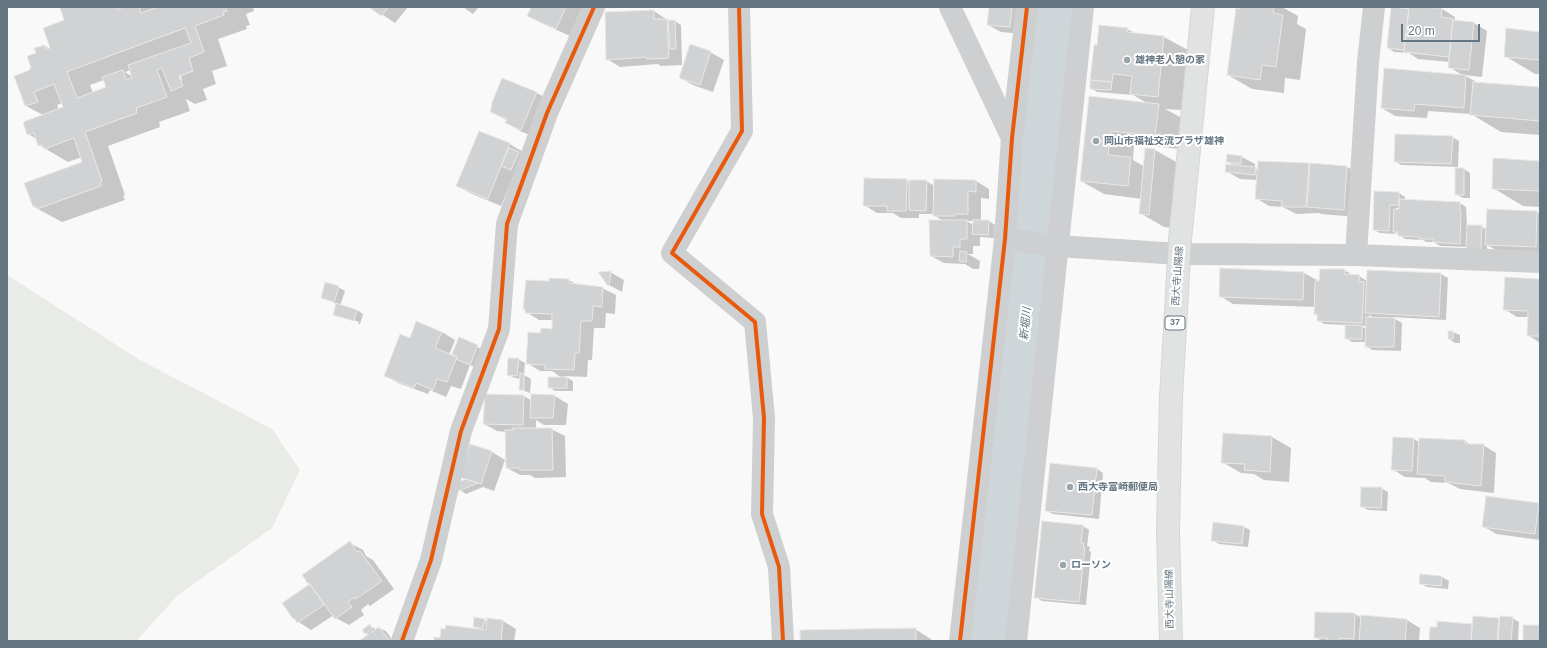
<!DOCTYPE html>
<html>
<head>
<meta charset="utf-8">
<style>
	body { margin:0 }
	#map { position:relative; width:1547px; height:648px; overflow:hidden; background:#f9f9f9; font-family:Arial,sans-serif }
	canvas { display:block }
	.frame { position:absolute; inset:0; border:8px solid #657683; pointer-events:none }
	.scale { position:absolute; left:1401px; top:24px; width:79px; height:18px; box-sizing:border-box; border:2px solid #657683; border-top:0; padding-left:5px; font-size:12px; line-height:14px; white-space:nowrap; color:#657683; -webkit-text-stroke:3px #fff; paint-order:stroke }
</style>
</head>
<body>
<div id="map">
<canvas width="1547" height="648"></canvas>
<div class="frame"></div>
<div class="scale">20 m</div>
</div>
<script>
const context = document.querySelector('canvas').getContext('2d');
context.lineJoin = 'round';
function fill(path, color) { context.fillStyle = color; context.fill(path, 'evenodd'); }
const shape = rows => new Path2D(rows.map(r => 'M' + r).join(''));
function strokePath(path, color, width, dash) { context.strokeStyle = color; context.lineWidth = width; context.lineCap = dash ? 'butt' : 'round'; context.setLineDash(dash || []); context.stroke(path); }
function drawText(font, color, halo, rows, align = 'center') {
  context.font = font + ' Arial,"Noto Sans JP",sans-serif'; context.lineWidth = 4; context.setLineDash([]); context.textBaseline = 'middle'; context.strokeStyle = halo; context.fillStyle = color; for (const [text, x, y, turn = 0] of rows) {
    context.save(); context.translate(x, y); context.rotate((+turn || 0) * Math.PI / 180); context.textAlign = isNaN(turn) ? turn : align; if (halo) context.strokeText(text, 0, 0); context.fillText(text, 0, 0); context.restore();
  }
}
const green = shape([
	[7,275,140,360,272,429,300,470,272,528,178,595,136,641,7,641]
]);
const shadow = shape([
	[65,7,157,7,158,8,161,7,253,7,254,11,246,14,250,25,246,26,247,29,218,39,227,66,212,71,216,84,203,89,207,100,195,104,186,99,190,111,159,122,160,127,108,146,125,195,123,196,125,200,62,222,34,207,84,162,82,157,68,162,39,145,37,139,28,134,43,115,26,106,31,71,37,54,45,46,50,49,65,21],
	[131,70,133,77,125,72],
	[179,71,182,80,180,80,177,72],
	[104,80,107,88,93,93,90,85],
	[62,103,64,108,59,110,57,105],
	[371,7,408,7,395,23],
	[463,7,479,7,473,14],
	[532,7,582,7,570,36,541,23,528,16],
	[990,7,1026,7,1023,34,1001,32,988,25],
	[1241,7,1282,7,1298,16,1297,24,1306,29,1300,80,1285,78,1284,93,1252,89,1228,75],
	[1410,7,1442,9,1455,17,1455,21,1474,23,1487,31,1482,77,1464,75,1478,83,1540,88,1540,135,1501,132,1471,114,1428,111,1427,118,1395,116,1382,108,1464,76,1449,67,1449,62,1418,59,1409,53,1394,52,1388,48,1410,10],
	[654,11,669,21,675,21,681,25,682,65,661,66,658,64,620,67,607,59],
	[1127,29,1137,34,1164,37,1188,50,1182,110,1165,109,1182,118,1179,149,1134,144,1133,160,1145,167,1155,150,1178,163,1173,228,1164,227,1140,213,1142,199,1104,194,1081,181,1090,97,1147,103,1133,95,1097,92,1091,88,1098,47],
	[1540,33,1540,74,1535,74,1505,56],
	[710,52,724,60,713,92,693,85,680,78],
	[537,93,550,100,535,137,520,131,507,123,508,121,491,112],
	[479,132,510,144,523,152,501,206,470,193,457,186],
	[1452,137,1459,141,1458,167,1401,165,1395,161],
	[1242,157,1255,164,1255,168,1258,170,1309,164,1311,165,1311,164,1347,167,1360,174,1357,217,1321,214,1319,213,1296,214,1283,207,1269,206,1256,198,1258,180,1240,179,1226,171,1235,166,1227,161],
	[1540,162,1540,207,1523,206,1493,188],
	[1464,169,1470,173,1470,198,1463,198,1456,194],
	[906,180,910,183,926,181,933,185,933,196,935,196,935,180,976,181,989,189,989,199,981,198,981,221,989,221,995,225,994,238,980,237,980,246,973,246,973,254,968,254,980,261,979,269,973,269,965,264,944,263,931,256,943,221,934,215,934,214,919,214,919,218,901,218,893,213,877,213,864,205],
	[966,221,974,221,974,225],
	[1375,192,1399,193,1405,197,1405,200,1460,203,1466,207,1467,226,1481,226,1487,230,1488,210,1537,212,1540,214,1540,254,1500,252,1487,245,1487,254,1467,247,1440,246,1434,242,1426,242,1423,240,1405,239,1395,232,1395,234,1380,233,1374,230],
	[1396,208,1400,208,1400,210,1396,210],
	[1344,270,1351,274,1351,276,1359,276,1367,281,1368,271,1441,274,1448,278,1446,320,1392,317,1402,323,1401,351,1372,350,1366,346,1366,342,1352,342,1346,338,1346,325,1324,324,1318,320,1318,316,1315,314,1315,307,1233,304,1220,296,1304,273,1317,280,1317,282,1320,282],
	[1369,315,1376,319,1369,318],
	[1361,326,1367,326,1366,329],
	[610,272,624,280,622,292,609,285,600,273],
	[569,280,577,285,602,288,616,295,615,314,606,313,605,328,594,328,592,360,588,360,587,377,564,376,573,381,573,391,555,391,549,387,562,378,552,371,540,371,527,363,541,334,553,330,553,320,539,320,526,312,526,310,524,309,550,282],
	[1540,280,1540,343,1528,335,1529,317,1517,317,1504,309],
	[338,287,345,291,340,306,357,310,363,314,360,324,358,324,359,322,340,316,340,318,334,314,337,304,322,298],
	[442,332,455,340,449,355,456,357,459,339,484,350,477,368,470,365,461,389,451,386,446,397,430,390,428,394,398,383,385,375,410,339],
	[1449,332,1453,332,1460,335,1460,343,1455,343,1449,339],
	[518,359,525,363,524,375,531,379,530,393,520,389,521,379,515,378,508,375],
	[524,396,532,401,555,396,568,404,566,425,544,425,536,420,536,429,551,429,565,436,566,477,535,478,530,475,520,475,507,468,506,432,497,431,484,424],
	[1224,434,1272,437,1291,448,1289,482,1264,480,1254,474,1241,473,1222,462],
	[1394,438,1414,439,1419,442,1420,439,1465,441,1471,445,1483,445,1496,453,1494,493,1460,489,1448,483,1431,482,1425,478,1405,477,1392,469],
	[471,445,492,452,505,460,494,491,483,487,466,494,460,490,466,480,460,476],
	[1097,469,1103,473,1099,519,1053,514,1046,510],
	[1381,488,1388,492,1387,511,1368,510,1361,506],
	[1538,504,1540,505,1540,540,1496,534,1483,526],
	[1083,526,1089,530,1087,546,1090,547,1089,551,1091,552,1086,605,1042,601,1035,597],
	[1244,527,1250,530,1248,547,1219,544,1212,540],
	[350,543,363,550,366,556,373,560,394,589,370,606,368,604,361,610,364,615,349,625,336,618,334,615,311,630,294,619,311,584,309,583],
	[1421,575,1442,577,1449,581,1448,589,1427,587,1420,583],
	[1316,613,1355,614,1362,618,1407,620,1420,628,1419,641,1322,641,1315,637],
	[1512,618,1519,622,1518,641,1430,641,1437,628,1438,622,1473,625,1499,619],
	[484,620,488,622,503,621,516,629,514,641,435,641,480,630,474,626],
	[370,626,377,630,379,628,386,631,393,641,363,641,369,635,366,633],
	[915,629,934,641,801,641]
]);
const river = shape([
	[993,641,1059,7]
]);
const building = shape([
	[62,7,115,7,116,10,124,7,139,7,141,13,158,7,225,7,227,11,223,12,224,15,195,26,204,52,189,58,193,71,179,76,183,86,171,91,162,68,157,70,167,97,136,108,137,113,85,132,102,181,100,182,101,186,37,209,36,206,33,207,24,183,82,162,74,138,44,149,42,145,38,146,34,133,27,135,23,122,63,107,54,84,34,92,38,102,25,106,14,76,30,70,29,69,31,68,27,56,36,53,34,48,45,45,46,49,50,48,43,28,64,20,60,8,62,7],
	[185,28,191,43,128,65,132,78,126,80,123,70,102,77,106,87,77,98,67,72,69,71,185,28],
	[369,7,389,7,381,16,369,7],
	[531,7,566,7,556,29,527,16,531,7],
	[989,7,1012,7,1010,27,987,25,989,7],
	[1240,7,1274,7,1273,13,1283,15,1276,67,1262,65,1260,80,1227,75,1236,8,1240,9,1240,7],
	[1391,7,1409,9,1404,50,1387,48,1391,7],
	[1409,7,1442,8,1441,17,1453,19,1449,57,1404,52,1409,7],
	[654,10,654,19,667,19,669,58,647,59,647,57,606,60,605,12,654,10],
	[668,20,675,20,676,49,670,49,668,20],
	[1453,20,1474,22,1469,70,1448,68,1453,20],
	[1099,25,1128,28,1127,32,1164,36,1158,97,1130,94,1132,76,1113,74,1112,82,1090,80,1094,45,1097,45,1099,25],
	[1506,28,1540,32,1540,60,1504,57,1506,28],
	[690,44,711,51,700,85,679,78,690,44],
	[1384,68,1466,75,1464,108,1415,104,1414,111,1381,108,1384,68],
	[502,78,537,92,521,130,505,123,507,119,490,112,492,105,491,105,502,78],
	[1090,80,1112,82,1111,90,1090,89,1090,80],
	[1473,82,1540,87,1540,121,1470,115,1473,82],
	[1089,96,1159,104,1155,136,1111,131,1108,155,1131,157,1128,186,1080,181,1089,96],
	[479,131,510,143,488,199,456,186,479,131],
	[1395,134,1453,136,1451,164,1394,162,1395,134],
	[509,148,519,152,511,170,501,166,509,148],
	[1145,148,1155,149,1149,215,1139,214,1145,148],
	[1227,154,1242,156,1241,164,1226,162,1227,154],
	[1493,158,1540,161,1540,191,1492,189,1493,158],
	[1258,161,1309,163,1306,207,1281,207,1282,201,1255,199,1258,161],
	[1310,163,1347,166,1344,210,1307,207,1310,163],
	[1226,164,1256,167,1255,175,1225,172,1226,164],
	[1455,168,1464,168,1464,195,1455,195,1455,168],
	[864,178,907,179,906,211,887,211,887,206,863,206,864,178],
	[934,179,976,180,976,192,968,191,968,214,955,214,955,216,933,216,934,179],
	[909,180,927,180,926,211,909,210,909,180],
	[1374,191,1399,192,1399,205,1390,205,1389,231,1373,230,1374,191],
	[1399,199,1460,202,1460,212,1461,212,1460,244,1433,242,1433,239,1419,239,1419,237,1398,236,1398,232,1393,232,1394,209,1399,209,1399,199],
	[1487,209,1537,211,1536,247,1485,245,1487,209],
	[929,220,967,220,967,239,960,239,960,247,953,247,953,257,930,256,929,220],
	[973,220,989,220,988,235,972,234,973,220],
	[1467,225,1482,225,1481,251,1466,250,1467,225],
	[960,251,967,252,966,262,959,261,960,251],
	[1220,268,1304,272,1303,300,1219,297,1220,268],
	[1320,269,1345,269,1344,274,1360,275,1359,281,1364,282,1362,323,1317,321,1317,314,1314,315,1315,281,1319,281,1320,269],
	[1367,270,1441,273,1439,317,1365,313,1367,270],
	[611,271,609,285,608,286,598,272,611,271],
	[1505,277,1540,279,1540,336,1527,336,1528,311,1503,310,1505,277],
	[549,278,569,279,569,283,603,287,602,307,593,306,592,321,581,321,579,353,575,353,574,370,545,369,545,365,526,364,528,332,540,333,541,328,552,329,552,314,525,313,525,309,523,309,526,280,549,281,549,278],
	[325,282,339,286,334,302,321,298,325,282],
	[336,303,357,310,354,321,333,315,336,303],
	[1366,317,1395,318,1394,347,1365,347,1366,317],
	[416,321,442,332,435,348,457,357,447,382,437,379,433,390,416,383,414,388,384,376,400,334,410,338,416,321],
	[1345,325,1362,325,1362,339,1345,339,1345,325],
	[1448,331,1453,331,1453,339,1448,339,1448,331],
	[459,337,478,345,470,365,456,359,457,357,452,354,459,337],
	[508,358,519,358,517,376,507,375,508,358],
	[520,373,524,374,524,390,519,390,520,373],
	[548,377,567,377,567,388,548,388,548,377],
	[485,394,524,395,523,425,483,424,485,394],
	[531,394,555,395,553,418,530,418,531,394],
	[513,428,552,428,553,470,520,470,520,468,506,468,505,430,513,430,513,428],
	[1223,433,1272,436,1270,472,1244,470,1245,464,1221,463,1223,433],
	[1393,437,1414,438,1412,471,1391,470,1393,437],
	[1419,438,1465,440,1465,444,1484,444,1481,486,1445,482,1445,476,1417,474,1419,438],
	[470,444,492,451,481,484,459,477,470,444],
	[1050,463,1097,468,1092,515,1045,511,1050,463],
	[466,479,478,483,459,491,456,483,466,479],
	[1361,487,1382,487,1381,508,1360,507,1361,487],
	[1486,496,1539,503,1535,534,1482,527,1486,496],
	[1042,521,1083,525,1081,543,1084,543,1083,547,1085,547,1079,602,1034,598,1042,521],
	[1213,522,1244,526,1242,544,1211,541,1213,522],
	[350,541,357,552,360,551,382,581,356,599,355,597,348,602,352,607,335,619,309,583,308,584,302,575,350,541],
	[1420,574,1442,576,1441,586,1419,584,1420,574],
	[310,584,324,605,297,623,295,619,293,619,282,603,310,584],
	[1315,612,1355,613,1354,639,1340,638,1340,641,1327,641,1327,638,1314,638,1315,612],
	[1361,615,1407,619,1405,641,1359,641,1361,615],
	[1473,616,1499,618,1497,641,1471,641,1473,616],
	[1500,616,1513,617,1511,641,1498,641,1500,616],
	[474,617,485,619,483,628,473,627,474,617],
	[487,618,503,620,501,641,434,641,434,637,440,638,441,628,445,629,446,625,486,630,487,618],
	[1437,621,1472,624,1471,641,1429,641,1430,627,1437,627,1437,621],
	[370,624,372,629,365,634,362,630,370,624],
	[1523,625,1540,625,1540,641,1523,641,1523,625],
	[379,627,390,641,361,641,360,640,379,627],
	[916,628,916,641,800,641,800,630,916,628]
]);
const minor = shape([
	[739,7,742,131,672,253,755,322,764,418,762,514,779,567,783,641],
	[950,7,1012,138],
	[1005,239,1058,246,1179,254,1356,255,1540,262],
	[1356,255,1368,62,1374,7],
	[402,641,431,560,461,431,499,329,507,224,547,113,594,7],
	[960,641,1005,239,1012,138,1027,7],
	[1016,641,1083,7]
]);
const primary = shape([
	[1171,641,1168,530,1171,397,1180,240,1203,7]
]);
const cycleway = shape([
	[739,7,742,131,672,253,755,322,764,418,762,514,779,567,783,641],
	[402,641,431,560,461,431,499,329,507,224,547,113,594,7],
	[960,641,1005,239,1012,138,1027,7]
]);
const markers = [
	[1127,60,4,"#99a4ac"],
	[1096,141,4,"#99a4ac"],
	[1070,487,4,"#99a4ac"],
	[1063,565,4,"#99a4ac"]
];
const shields = [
	[1175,323,20]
];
const shieldNames = [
	["37",1175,323]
];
const poiNames = [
	["雄神老人憩の家",1135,60],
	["岡山市福祉交流プラザ雄神",1104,141],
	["西大寺富崎郵便局",1078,487],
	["ローソン",1071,565]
];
const streetNames = [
	["西大寺山陽線",1178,276,-86],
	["西大寺山陽線",1170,599,-91]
];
const waterNames = [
	["新堀川",1026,324,-84]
];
fill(green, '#e8ebe6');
fill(shadow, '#0003');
strokePath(river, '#ced6d9', 48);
fill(building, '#d0d2d3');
strokePath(building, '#e8e8e8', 1);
strokePath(primary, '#d5d6d7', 24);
strokePath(minor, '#cecfd0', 22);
strokePath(primary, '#e1e2e2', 22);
strokePath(cycleway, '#e8590c', 4);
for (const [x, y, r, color] of markers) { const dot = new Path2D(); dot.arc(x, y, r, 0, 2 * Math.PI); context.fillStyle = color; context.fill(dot); strokePath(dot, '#fff', 1.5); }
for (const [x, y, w] of shields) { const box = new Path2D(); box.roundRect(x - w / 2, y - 7, w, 14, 3); context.fillStyle = '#fff'; context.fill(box); strokePath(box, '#657683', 1); }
drawText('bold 9px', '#657683', null, shieldNames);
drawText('bold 10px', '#657683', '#fff', poiNames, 'left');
drawText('10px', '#657683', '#fff', streetNames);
drawText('italic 11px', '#60757c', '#fff', waterNames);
</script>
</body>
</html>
